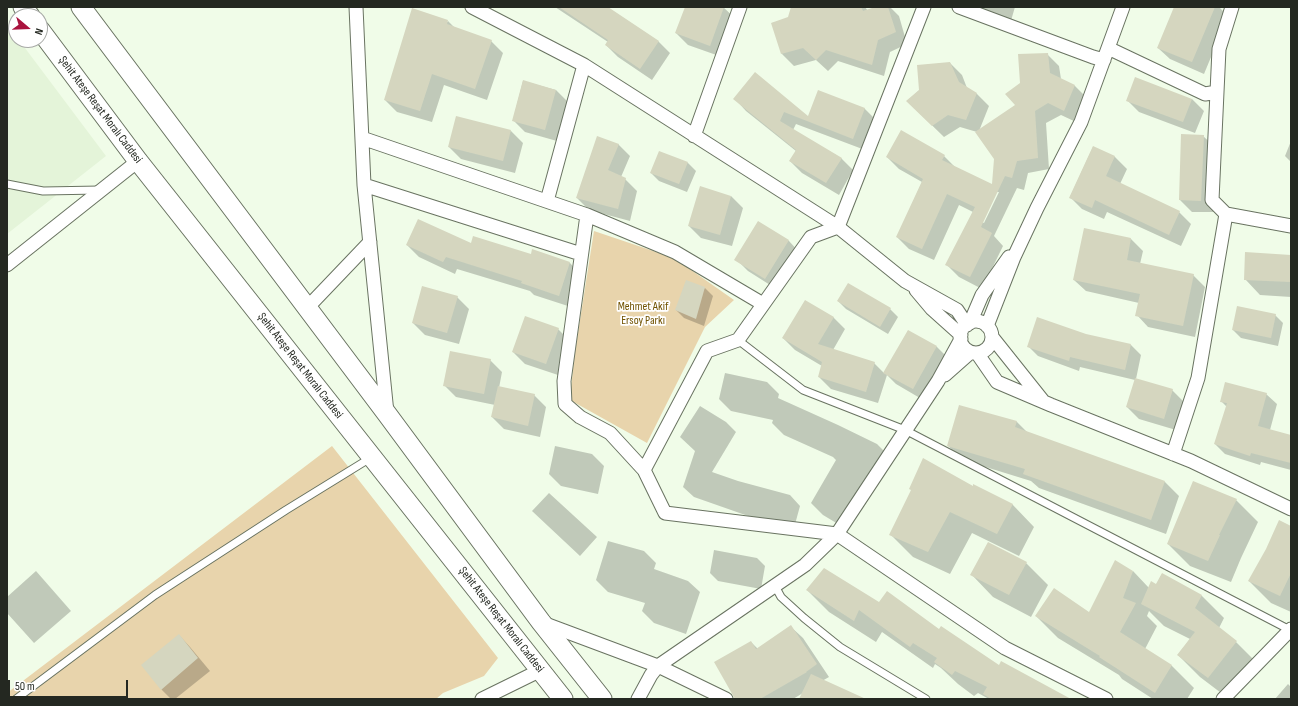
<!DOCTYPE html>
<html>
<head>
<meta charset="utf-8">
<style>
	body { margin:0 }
	#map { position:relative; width:1298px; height:706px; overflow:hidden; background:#f0fce8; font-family:"Sofia Sans Condensed",sans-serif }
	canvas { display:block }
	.frame { position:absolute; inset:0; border:8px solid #242821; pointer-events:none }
	.north { position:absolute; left:8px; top:8px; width:40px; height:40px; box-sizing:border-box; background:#fff; border:1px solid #a7a9a6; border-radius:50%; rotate:109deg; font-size:11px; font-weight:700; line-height:16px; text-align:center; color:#242821 }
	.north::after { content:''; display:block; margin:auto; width:14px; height:18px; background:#aa133e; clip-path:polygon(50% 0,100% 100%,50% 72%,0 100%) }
	.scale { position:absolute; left:8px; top:680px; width:120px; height:18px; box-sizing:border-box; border:2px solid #242821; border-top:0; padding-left:5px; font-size:12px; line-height:14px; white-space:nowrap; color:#242821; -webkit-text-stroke:3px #fff; paint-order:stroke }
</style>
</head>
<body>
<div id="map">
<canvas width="1298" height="706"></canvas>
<div class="frame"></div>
<div class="north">N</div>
<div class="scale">50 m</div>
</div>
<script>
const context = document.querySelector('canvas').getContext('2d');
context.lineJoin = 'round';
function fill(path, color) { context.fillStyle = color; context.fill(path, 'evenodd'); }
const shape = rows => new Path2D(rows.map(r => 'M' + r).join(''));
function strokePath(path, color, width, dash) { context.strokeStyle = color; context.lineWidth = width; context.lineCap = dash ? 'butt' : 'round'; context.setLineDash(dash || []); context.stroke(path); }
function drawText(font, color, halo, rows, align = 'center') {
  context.font = font + ' "Sofia Sans Condensed",sans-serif'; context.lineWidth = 3.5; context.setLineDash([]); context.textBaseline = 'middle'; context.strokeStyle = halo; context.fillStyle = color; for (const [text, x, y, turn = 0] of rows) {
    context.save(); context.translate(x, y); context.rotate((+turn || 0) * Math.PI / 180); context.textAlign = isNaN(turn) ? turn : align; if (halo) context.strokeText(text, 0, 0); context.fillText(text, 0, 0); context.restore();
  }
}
const built = shape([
	[7,23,16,35,16,40,19,40,106,156,7,234]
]);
const green = shape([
	[594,231,674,258,734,300,705,327,647,443,570,400,574,358],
	[332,446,498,658,484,676,443,693,436,699,7,699,7,693]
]);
const shadow = shape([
	[555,7,607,7,658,41,670,53,652,80,618,57,606,45,608,42],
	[686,7,723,7,736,19,722,57,688,45,676,33],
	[792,7,865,7,868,11,878,7,890,7,899,16,907,44,890,52,884,76,838,61,828,71,816,60,794,66,782,54,772,23,789,18],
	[960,7,1015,7,1010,24],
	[1175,7,1219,7,1228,16,1204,74,1170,59,1158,48],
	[448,21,455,28,491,41,503,53,487,100,444,85,432,122,397,112,385,100],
	[1047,54,1059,66,1061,79,1075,86,1087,98,1076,122,1061,115,1046,123,1049,169,1028,173,1024,190,1017,188,994,236,1003,246,982,289,959,277,947,265,973,212,959,205,934,260,909,249,897,237,922,182,899,169,887,157,944,156,956,168,993,186,995,159,977,132,960,127,944,137,907,101,950,63,962,75,967,88,977,94,989,106,979,131,1017,105,1021,84],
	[996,192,999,192,984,223,982,222],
	[523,81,556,90,568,102,557,141,525,132,513,120],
	[735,99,809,117,864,108,876,120,865,150,796,124,793,130,841,158,853,170,839,195,802,173,790,161,796,151,746,111],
	[1192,99,1204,111,1195,133,1139,112,1127,100],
	[511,131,523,143,515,173,461,159,449,147],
	[1203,136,1215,147,1213,212,1192,212,1180,200],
	[1291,141,1291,162,1285,156],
	[618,144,630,156,621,177,625,179,637,191,630,221,589,210,577,198],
	[1093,147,1115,157,1127,169,1120,184,1179,212,1191,224,1181,246,1107,212,1104,219,1082,209,1070,197],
	[660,152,688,163,696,171,687,192,659,181,651,173],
	[731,196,743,208,732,246,701,238,689,226],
	[758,222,789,241,800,253,778,290,748,271,736,259],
	[1085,229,1131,239,1143,251,1140,264,1193,275,1205,287,1195,337,1148,327,1137,315,1139,303,1086,291,1074,280],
	[407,245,471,245,570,263,581,275,571,307,534,295,530,291,457,269,455,274,419,257],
	[1291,256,1291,297,1260,295,1245,279],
	[705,288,713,296,704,326,684,318,676,310],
	[457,297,469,309,459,344,425,335,413,323],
	[838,301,890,309,898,317,888,334,846,309],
	[1275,315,1283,323,1278,346,1241,338,1233,330],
	[833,317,845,329,833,350,874,363,884,373,908,331,937,347,949,359,925,401,896,384,887,375,878,403,831,389,819,377,822,366,795,350,783,338],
	[558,329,570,341,558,375,525,364,513,352],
	[1085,335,1131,345,1141,355,1136,379,1172,390,1184,402,1176,430,1139,419,1127,407,1135,380,1080,367,1079,371,1038,356,1028,346],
	[490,360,502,372,499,388,534,395,546,407,540,437,504,429,492,417,495,405,456,397,444,385],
	[725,373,767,382,779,394,778,398,838,425,877,444,889,456,876,482,848,530,823,515,811,503,836,460,833,457,784,435,772,423,773,420,731,411,719,399],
	[1266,394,1277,404,1270,430,1291,436,1291,470,1261,462,1260,465,1225,454,1215,444,1227,407,1221,401],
	[700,406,726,422,736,432,712,472,738,481,790,495,800,506,794,528,751,517,694,497,683,487,695,451,680,437],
	[960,406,1017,422,1028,433,1165,482,1179,496,1166,534,1039,488,1031,481,963,460,948,446],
	[555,446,592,454,604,466,598,494,561,486,549,474],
	[973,487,1012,504,1034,527,1019,556,972,533,950,574,913,557,891,535],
	[549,493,597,537,580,556,532,511],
	[1236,500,1258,522,1241,558,1231,582,1190,566,1168,544],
	[1291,527,1291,612,1271,603,1249,581],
	[608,541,644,551,656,563,654,569,688,581,700,592,686,634,654,623,642,611,645,603,608,592,596,580],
	[714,550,757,558,765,566,761,589,718,581,710,573],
	[1026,563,1048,585,1031,617,993,597,971,574],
	[36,571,71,611,34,643,7,613,7,597],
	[1133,571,1149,588,1156,585,1162,574,1202,596,1224,618,1219,628,1236,642,1258,664,1229,699,1200,677,1178,655,1190,639,1164,626,1149,611,1147,616,1157,626,1145,649,1172,666,1194,688,1187,699,1153,699,1122,679,1119,675,1058,638,1036,616,1089,613],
	[807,590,879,603,939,631,999,666,1068,699,989,699,978,693,974,696,958,684,941,668,935,664,933,668,882,632,876,642,829,612],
	[791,627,803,638,829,677,822,681,863,699,800,699,803,693,793,699,736,699,751,642,758,649],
	[179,635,190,647,210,671,175,699,171,699,161,689],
	[1288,684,1291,687,1291,699,1275,699]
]);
const building = shape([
	[559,7,608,7,659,41,640,69,605,45,608,40],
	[685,7,724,7,710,46,675,33],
	[791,7,861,7,863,11,875,7,888,7,896,32,878,40,872,65,826,50,816,60,803,48,781,54,771,23,788,17],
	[1174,7,1215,7,1192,62,1157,48],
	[412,8,448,20,447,24,492,40,475,89,432,74,420,111,384,100],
	[1048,53,1050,73,1075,85,1064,111,1048,103,1035,111,1038,158,1017,161,1012,178,1005,176,981,227,992,233,970,277,945,265,975,207,947,194,922,249,896,237,923,179,886,157,901,130,945,155,942,160,992,184,994,159,975,132,1015,105,1005,94,1020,83,1018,54],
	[950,62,959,82,977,93,966,120,948,115,932,126,906,101,919,90,917,65],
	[755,72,808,116,818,90,865,108,853,139,784,112,780,121,842,158,826,183,789,161,796,150,733,99],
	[1135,77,1192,99,1183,122,1126,101],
	[523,80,556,90,545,130,512,121],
	[456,116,511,130,503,161,448,147],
	[1181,134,1204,135,1201,201,1179,200],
	[597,136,619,144,608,170,626,178,618,209,576,198],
	[1093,146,1115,156,1106,176,1180,211,1169,235,1095,200,1092,208,1069,198],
	[659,151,688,162,679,184,650,173],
	[700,186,731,196,720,235,688,226],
	[418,219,471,243,473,236,531,254,532,249,570,262,559,296,521,283,522,281,446,257,443,262,406,245],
	[758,221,789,240,765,279,734,260],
	[1084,228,1131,238,1127,260,1194,274,1183,326,1135,316,1140,294,1073,280],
	[1245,252,1291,255,1291,282,1244,280],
	[686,280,705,287,696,319,675,310],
	[848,283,891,308,880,327,837,301],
	[422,286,458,296,447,333,412,323],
	[805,300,834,317,818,344,875,362,866,392,818,377,822,362,782,338],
	[1237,306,1276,314,1271,338,1232,330],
	[525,316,559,328,546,364,512,352],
	[1037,317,1086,334,1131,344,1125,370,1070,357,1069,361,1027,347],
	[908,330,937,346,913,389,883,373],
	[450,351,491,359,484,394,443,386],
	[1135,378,1173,389,1164,419,1126,407],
	[1225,382,1267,393,1258,426,1291,435,1291,463,1251,453,1250,456,1214,444,1227,403,1220,402],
	[498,386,535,394,528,426,491,417],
	[959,405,1017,421,1015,427,1165,481,1151,520,1023,474,1025,469,947,446],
	[923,458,973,486,973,484,1013,504,997,534,950,512,928,552,889,535,911,490,909,489],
	[1193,481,1237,499,1219,535,1220,535,1208,561,1167,544],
	[1279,520,1291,526,1291,573,1280,596,1248,581,1266,549],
	[988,542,1027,562,1009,595,970,575],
	[1115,560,1133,571,1123,598,1136,603,1120,632,1172,665,1155,693,1099,657,1100,656,1035,616,1054,588,1089,612],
	[824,568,879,602,887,591,939,629,941,626,999,665,1001,661,1071,699,991,699,983,694,987,687,955,671,952,675,934,662,937,658,913,643,910,647,859,610,854,621,806,590],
	[1162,573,1202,595,1195,608,1237,641,1208,678,1177,655,1195,632,1141,604,1151,581,1156,584],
	[791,625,817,664,806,672,807,672,760,699,735,699,714,662,751,641,756,649],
	[179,634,198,658,161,690,141,665],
	[811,674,866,699,799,699]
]);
const lane = shape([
	[7,184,43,191,100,190],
	[738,340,803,390,905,430,1290,630],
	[775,586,781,597,804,618,840,647,926,699],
	[16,699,155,595,286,510,372,457]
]);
const street = shape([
	[356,7,364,185,387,413],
	[472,7,584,65,838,227,905,281,957,310,967,325],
	[959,7,1093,57,1104,60],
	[1108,48,1205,94,1217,92],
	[694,136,740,7],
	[362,138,587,215,675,252,763,304],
	[364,185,581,254],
	[547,201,584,65],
	[1226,214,1291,226],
	[587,215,564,381,565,404,580,417,610,433,644,470,665,513,837,534,1005,648,1106,699],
	[7,265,138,161],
	[916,290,932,309,961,335],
	[307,308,370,242],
	'960 337a16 16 0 1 1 32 0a16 16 0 1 1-32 0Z',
	[970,323,982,295,1009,257],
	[987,326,1014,257,1037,208,1081,122,1123,7],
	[992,337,1043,401],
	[977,353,997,382,1051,405,1191,461,1291,509],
	[945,375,971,352],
	[1173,454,1198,378,1226,214,1212,200,1219,49,1232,7],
	[644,470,707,351,738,340,811,237,838,227,924,7],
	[543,623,658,666,726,699],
	[482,699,541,670],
	[638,699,651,675,658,666,805,565,837,534,938,381,961,339],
	[1223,699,1291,629]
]);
const secondary = shape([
	[23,7,30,16],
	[81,7,387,414,541,622,602,699],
	[40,30,138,161,563,699]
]);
const streetNames = [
	["Şehit Ateşe Reşat Moralı Caddesi",100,110,53],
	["Şehit Ateşe Reşat Moralı Caddesi",300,366,52],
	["Şehit Ateşe Reşat Moralı Caddesi",501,620,52]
];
const parkNames = [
	["Mehmet Akif",643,307],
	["Ersoy Parkı",643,321]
];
fill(built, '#e4f4d9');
fill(green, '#e8d4ac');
fill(shadow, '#0003');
fill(building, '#d5d6bf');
strokePath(lane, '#697361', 9);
strokePath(street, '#697361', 15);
strokePath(secondary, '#697361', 21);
strokePath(lane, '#fff', 7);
strokePath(street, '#fff', 13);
strokePath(secondary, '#fff', 19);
drawText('12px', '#242821', '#fff', streetNames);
drawText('12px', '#705200', '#fff', parkNames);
</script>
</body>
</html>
